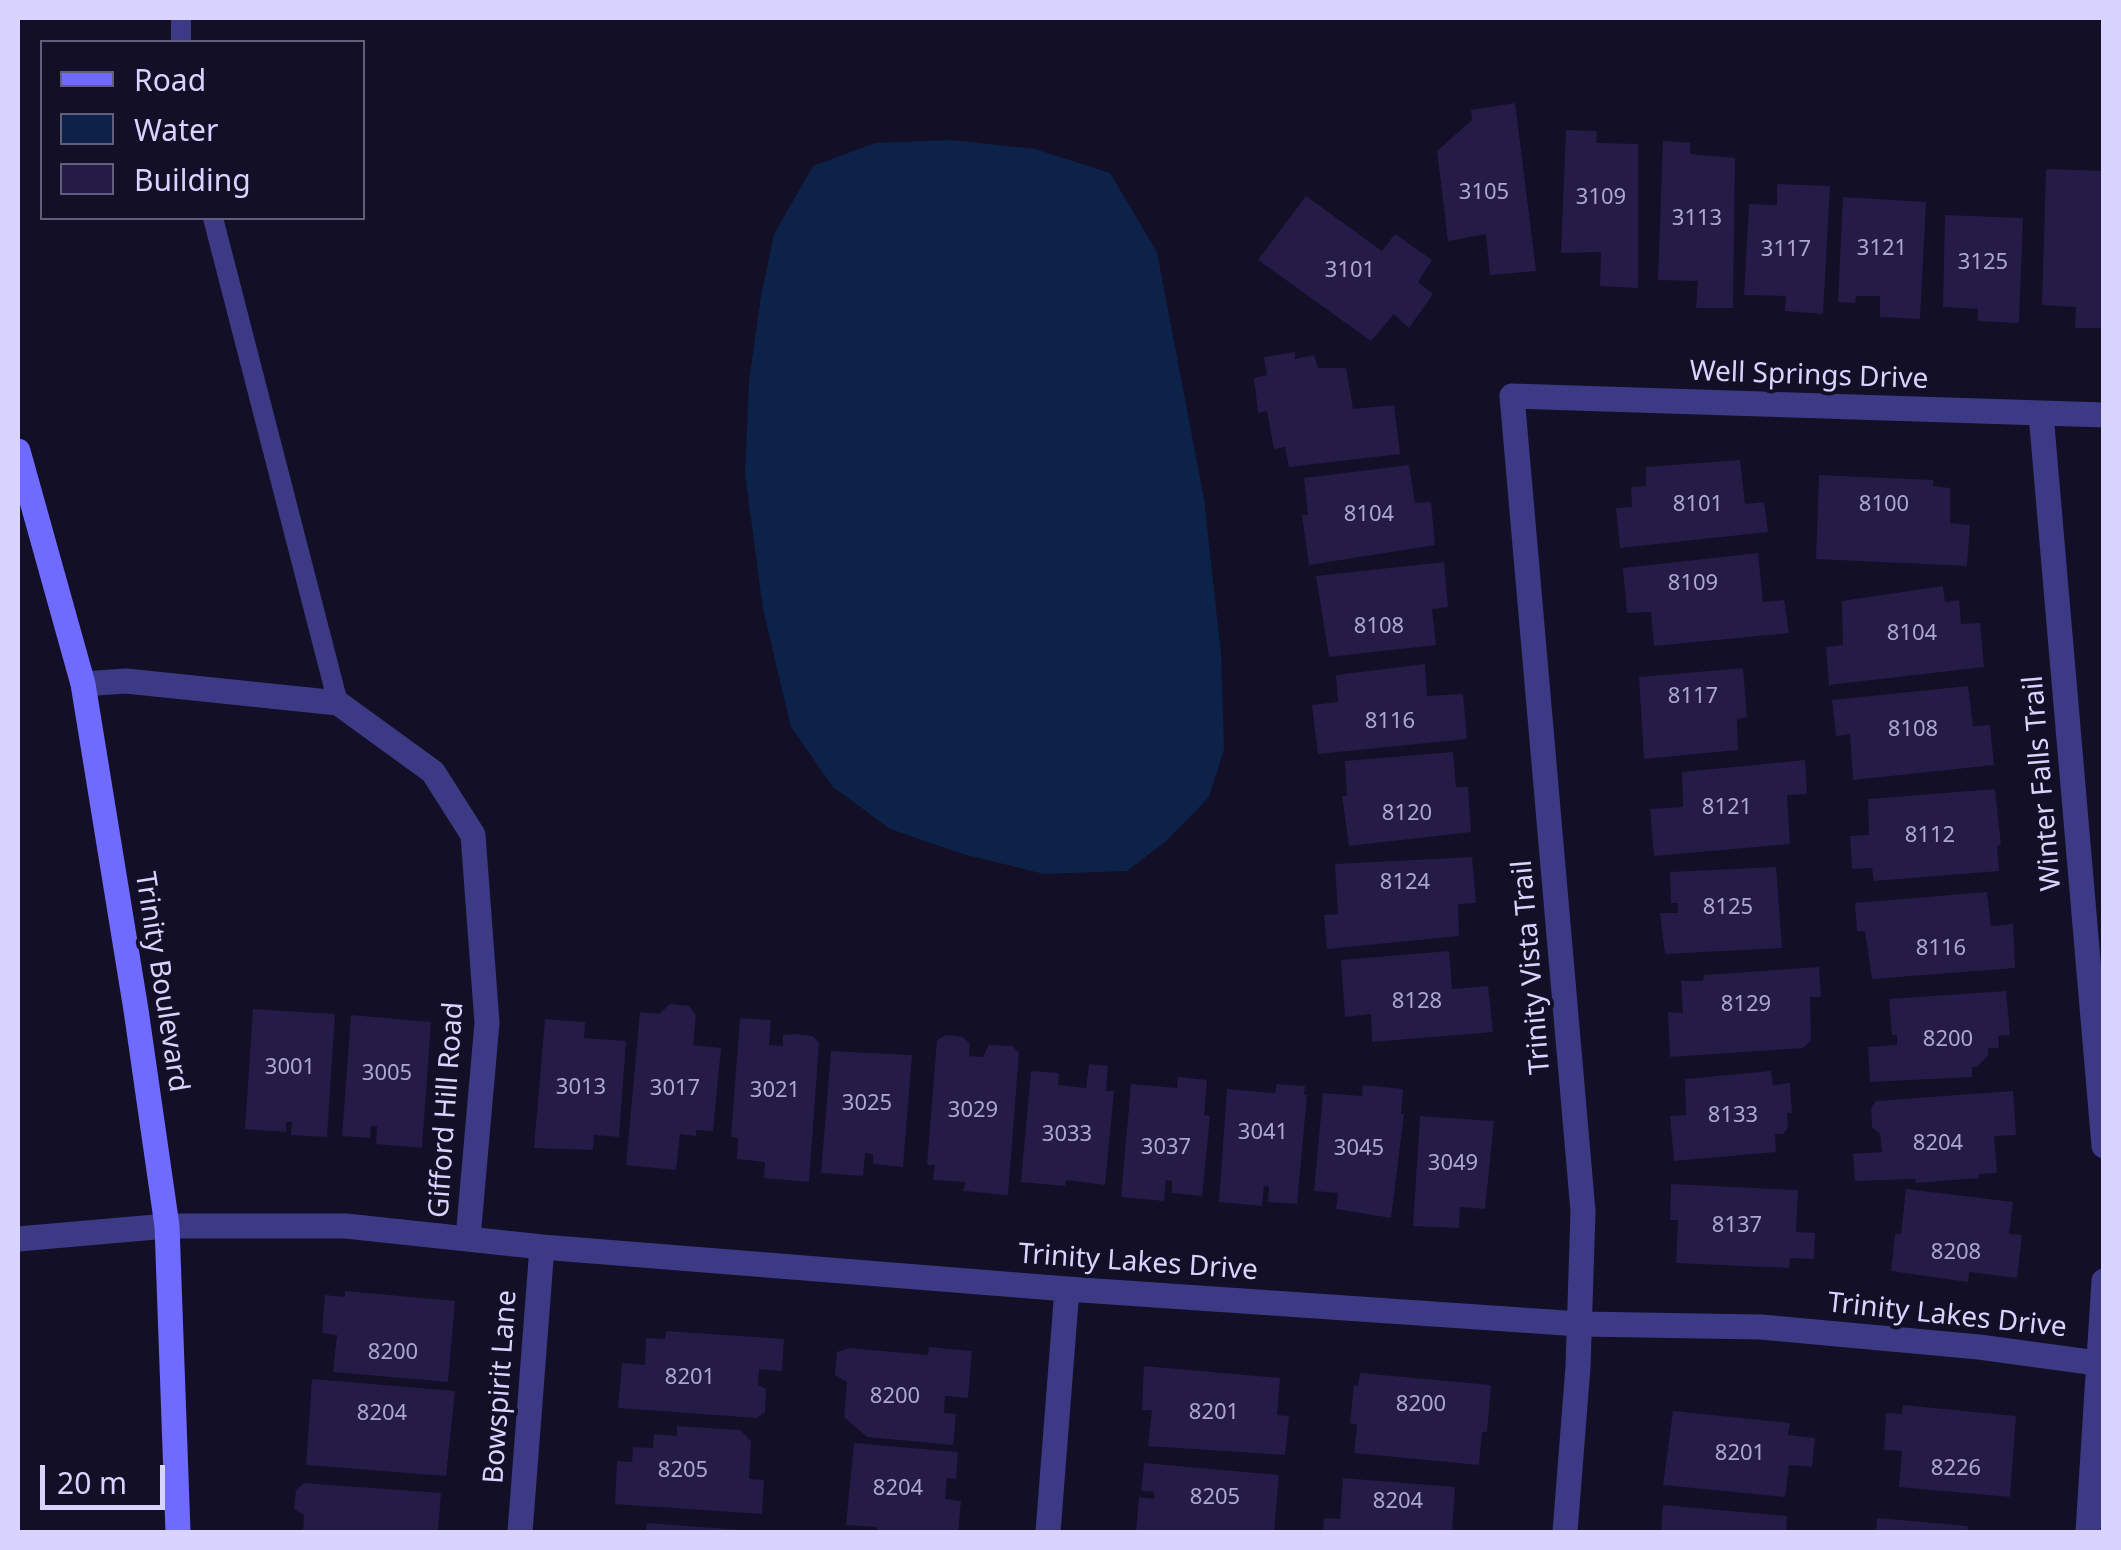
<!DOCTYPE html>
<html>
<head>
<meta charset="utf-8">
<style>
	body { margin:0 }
	#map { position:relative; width:2121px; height:1550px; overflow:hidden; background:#130f26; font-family:"Noto Sans",sans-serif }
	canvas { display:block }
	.frame { position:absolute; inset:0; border:20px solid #d9d4ff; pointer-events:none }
	.legend { position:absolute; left:40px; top:40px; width:325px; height:180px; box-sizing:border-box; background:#130f26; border:2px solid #625e7d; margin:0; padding:12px 18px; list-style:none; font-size:30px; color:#d9d4ff }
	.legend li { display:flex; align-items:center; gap:20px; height:50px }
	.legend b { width:50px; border:2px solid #625e7d }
	.scale { position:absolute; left:40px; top:1465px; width:125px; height:45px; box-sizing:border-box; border:5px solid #d9d4ff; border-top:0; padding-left:12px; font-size:30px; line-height:35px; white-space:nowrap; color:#d9d4ff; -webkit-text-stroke:8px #130f26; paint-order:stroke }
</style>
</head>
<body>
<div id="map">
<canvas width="2121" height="1550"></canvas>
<div class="frame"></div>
<ul class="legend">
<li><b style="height:12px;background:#6f6bff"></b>Road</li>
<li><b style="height:28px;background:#0c2248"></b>Water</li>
<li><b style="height:28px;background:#241b47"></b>Building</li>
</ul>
<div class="scale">20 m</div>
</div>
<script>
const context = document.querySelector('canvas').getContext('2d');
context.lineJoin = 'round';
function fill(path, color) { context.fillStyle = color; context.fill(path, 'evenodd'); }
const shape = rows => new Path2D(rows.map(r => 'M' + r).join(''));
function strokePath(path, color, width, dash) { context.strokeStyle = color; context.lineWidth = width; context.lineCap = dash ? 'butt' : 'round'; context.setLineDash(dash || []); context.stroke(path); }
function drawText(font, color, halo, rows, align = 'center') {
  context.font = font + ' "Noto Sans",sans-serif'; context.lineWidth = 8; context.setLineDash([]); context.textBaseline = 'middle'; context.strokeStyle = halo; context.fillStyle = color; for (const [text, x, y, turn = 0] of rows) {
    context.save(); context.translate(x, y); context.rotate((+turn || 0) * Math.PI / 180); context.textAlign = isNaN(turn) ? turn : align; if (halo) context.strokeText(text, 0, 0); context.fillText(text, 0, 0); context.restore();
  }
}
const water = shape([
	[951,140,1035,149,1110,173,1157,252,1204,499,1221,654,1224,749,1209,797,1165,842,1127,871,1044,874,963,854,890,829,833,787,791,727,763,609,745,474,749,381,761,296,774,234,813,166,875,143]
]);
const building = shape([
	[1515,103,1536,271,1490,275,1486,234,1448,241,1437,151,1472,120,1471,110],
	[1566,130,1597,131,1596,143,1638,144,1638,288,1600,286,1601,252,1561,253],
	[1663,141,1690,143,1690,154,1735,158,1733,308,1696,308,1698,281,1658,280],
	[2046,169,2104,171,2104,328,2075,328,2076,307,2042,305],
	[1777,184,1830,186,1823,314,1785,311,1786,296,1744,295,1749,204,1777,205],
	[1306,196,1382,251,1395,234,1432,260,1418,282,1433,294,1409,328,1394,314,1371,341,1258,260],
	[1843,197,1926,202,1920,319,1880,317,1880,296,1856,296,1855,303,1838,302],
	[1945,215,2023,218,2019,323,1978,321,1978,309,1943,307],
	[1295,352,1295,359,1314,355,1318,368,1346,368,1353,409,1394,405,1400,454,1289,467,1285,447,1274,449,1267,411,1258,413,1254,378,1267,375,1264,357],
	[1740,460,1745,504,1764,502,1768,532,1620,548,1616,508,1632,507,1631,487,1646,486,1646,467],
	[1409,465,1415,503,1431,502,1435,545,1309,565,1302,515,1308,515,1304,478],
	[1819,475,1933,480,1933,486,1950,488,1950,523,1970,525,1967,566,1816,559],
	[1758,553,1763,602,1784,600,1789,633,1654,646,1651,612,1627,613,1623,568],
	[1444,562,1448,607,1432,609,1436,645,1329,657,1316,576],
	[1943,586,1945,602,1959,600,1961,624,1980,623,1984,667,1829,685,1826,647,1843,645,1842,601],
	[1425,664,1427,696,1463,694,1467,739,1318,754,1312,705,1338,702,1336,675],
	[1743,668,1747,717,1737,719,1738,750,1644,759,1639,677],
	[1968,686,1973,726,1990,725,1994,765,1853,780,1850,734,1836,736,1832,700],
	[1453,752,1456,787,1468,787,1471,832,1349,846,1342,796,1347,796,1345,761],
	[1805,760,1807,794,1787,795,1790,844,1654,856,1650,809,1683,807,1682,772],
	[1995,789,2001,845,1997,845,1999,871,1874,881,1872,868,1852,869,1850,836,1869,835,1868,799],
	[1472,857,1476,903,1458,904,1459,936,1327,949,1324,915,1338,914,1335,864],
	[1776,867,1782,948,1665,954,1660,913,1678,913,1678,903,1671,903,1670,872],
	[1987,892,1991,926,2013,924,2015,968,1872,979,1865,931,1857,931,1855,903],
	[1449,951,1452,989,1488,986,1493,1032,1372,1042,1371,1014,1345,1017,1341,960],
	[1819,967,1821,997,1810,997,1811,1040,1803,1048,1670,1057,1668,1012,1683,1013,1681,981,1703,981,1704,975],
	[2006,991,2010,1035,1998,1036,1999,1048,1988,1048,1988,1055,1977,1067,1972,1067,1972,1077,1870,1082,1868,1047,1897,1045,1897,1035,1892,1035,1889,999],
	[670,1004,689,1006,696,1015,693,1045,721,1048,713,1131,696,1130,696,1136,680,1134,676,1170,626,1165,640,1012,659,1014],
	[253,1009,335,1014,327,1137,291,1135,292,1122,286,1122,286,1132,245,1129],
	[351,1015,431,1022,422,1148,376,1144,377,1126,371,1126,370,1138,342,1136],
	[740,1018,771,1020,769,1045,783,1046,783,1035,794,1034,813,1036,819,1043,809,1182,764,1178,765,1162,737,1159,738,1138,731,1137],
	[545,1019,585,1022,584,1038,626,1041,619,1137,594,1135,593,1150,534,1148],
	[946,1035,963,1037,970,1044,969,1056,983,1057,989,1045,1012,1046,1019,1053,1008,1195,963,1191,965,1182,933,1180,935,1165,927,1165,937,1040],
	[831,1051,912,1055,903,1167,873,1164,873,1154,865,1153,863,1176,821,1173],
	[1089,1064,1108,1066,1106,1091,1114,1091,1105,1185,1066,1180,1065,1186,1021,1182,1031,1071,1059,1073,1058,1085,1086,1088],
	[1771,1071,1773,1085,1790,1083,1792,1113,1787,1113,1788,1128,1783,1134,1775,1134,1776,1152,1674,1161,1670,1116,1686,1115,1685,1079],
	[1178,1077,1207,1080,1204,1115,1210,1116,1202,1196,1172,1193,1172,1181,1166,1180,1164,1201,1121,1197,1131,1084,1177,1088],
	[1277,1084,1305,1086,1304,1095,1307,1095,1297,1204,1268,1202,1269,1187,1264,1186,1262,1206,1219,1202,1227,1089,1275,1093],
	[1363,1085,1403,1089,1401,1114,1404,1114,1391,1218,1336,1209,1338,1193,1314,1191,1323,1093,1362,1096],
	[2013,1091,2016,1135,1994,1136,1997,1173,1979,1174,1979,1178,1916,1183,1915,1179,1855,1181,1853,1154,1882,1152,1880,1134,1872,1127,1871,1108,1876,1101],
	[1420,1116,1494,1121,1485,1209,1460,1207,1459,1228,1413,1226],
	[1671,1184,1798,1190,1796,1232,1815,1233,1814,1259,1790,1258,1789,1268,1676,1263,1678,1220,1670,1220],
	[1906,1189,2013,1202,2009,1234,2022,1235,2017,1278,1969,1272,1968,1282,1891,1271,1895,1234,1901,1234],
	[345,1291,455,1301,448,1382,333,1372,337,1335,322,1333,325,1295,345,1297],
	[666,1331,784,1339,782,1371,759,1369,758,1385,766,1389,765,1412,757,1418,618,1408,622,1363,645,1365,646,1338,665,1339],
	[929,1347,972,1351,968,1398,945,1396,944,1413,956,1414,953,1445,867,1437,844,1417,847,1382,835,1375,837,1352,849,1348,928,1355],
	[1144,1366,1280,1378,1277,1415,1289,1416,1285,1455,1148,1446,1152,1410,1142,1410],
	[1360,1373,1491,1385,1487,1432,1482,1432,1479,1465,1354,1453,1357,1425,1350,1423,1354,1385,1358,1386],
	[312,1379,455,1391,446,1476,306,1465],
	[1903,1405,2016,1416,2010,1497,1899,1487,1902,1451,1884,1450,1886,1413,1902,1414],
	[1673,1411,1790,1423,1788,1435,1815,1438,1812,1467,1789,1465,1785,1497,1663,1485],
	[677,1426,740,1430,751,1441,749,1479,764,1480,762,1514,615,1504,617,1461,632,1462,633,1447,653,1448,654,1434,677,1436],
	[854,1443,958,1452,956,1479,947,1478,945,1499,961,1501,958,1532,877,1532,877,1527,846,1525],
	[1144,1463,1279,1475,1274,1532,1136,1532,1139,1497,1154,1499,1154,1492,1141,1491],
	[1343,1478,1455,1487,1452,1532,1323,1532,1324,1518,1340,1519],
	[304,1483,441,1493,438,1532,303,1532,304,1515,294,1509,296,1490],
	[1663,1505,1787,1516,1786,1532,1661,1532],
	[1877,1518,1968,1526,1967,1532,1876,1532],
	[647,1523,741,1530,740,1532,646,1532]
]);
const lane = shape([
	[181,18,181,42],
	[213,218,338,703]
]);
const street = shape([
	[2041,414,2104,1146],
	[83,684,126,681,338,703,433,772,473,835,487,1023,468,1238],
	[18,1239,167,1226,346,1226,542,1247,1067,1289,1580,1324,1761,1327,1979,1347,2104,1364],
	[520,1532,542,1247],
	[1048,1532,1067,1289],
	[1565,1532,1578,1367,1583,1211,1512,396,2104,415],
	[2088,1532,2104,1281]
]);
const secondary = shape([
	[18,451,83,684,136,1010,167,1226,178,1532]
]);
const numberNames = [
	["3105",1484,193],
	["3109",1601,198],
	["3113",1697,219],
	["3121",1882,249],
	["3117",1786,250],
	["3125",1983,263],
	["3101",1350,271],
	["8101",1698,505],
	["8100",1884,505],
	["8104",1369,515],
	["8109",1693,584],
	["8108",1379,627],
	["8104",1912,634],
	["8117",1693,697],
	["8116",1390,722],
	["8108",1913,730],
	["8121",1727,808],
	["8120",1407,814],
	["8112",1930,836],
	["8124",1405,883],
	["8125",1728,908],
	["8116",1941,949],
	["8128",1417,1002],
	["8129",1746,1005],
	["8200",1948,1040],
	["3001",290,1068],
	["3005",387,1074],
	["3013",581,1088],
	["3017",675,1089],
	["3021",775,1091],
	["3025",867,1104],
	["3029",973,1111],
	["8133",1733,1116],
	["3041",1263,1133],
	["3033",1067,1135],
	["8204",1938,1144],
	["3037",1166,1148],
	["3045",1359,1149],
	["3049",1453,1164],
	["8137",1737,1226],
	["8208",1956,1253],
	["8200",393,1353],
	["8201",690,1378],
	["8200",895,1397],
	["8200",1421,1405],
	["8201",1214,1413],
	["8204",382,1414],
	["8201",1740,1454],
	["8226",1956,1469],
	["8205",683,1471],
	["8204",898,1489],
	["8205",1215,1498],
	["8204",1398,1502]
];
const streetNames = [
	["Well Springs Drive",1809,376,2],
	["Winter Falls Trail",2043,783,-95],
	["Trinity Vista Trail",1532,967,-95],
	["Trinity Boulevard",161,982,81],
	["Gifford Hill Road",447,1110,-86],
	["Trinity Lakes Drive",1138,1263,4],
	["Trinity Lakes Drive",1947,1316,6],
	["Bowspirit Lane",501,1387,-86]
];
fill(water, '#0c2248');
fill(building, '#241b47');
strokePath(lane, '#3d3a85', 20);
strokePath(street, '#3d3a85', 25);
strokePath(secondary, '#6f6bff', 25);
drawText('22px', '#aca6d1', null, numberNames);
drawText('28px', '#d9d4ff', '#130f26', streetNames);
</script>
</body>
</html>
